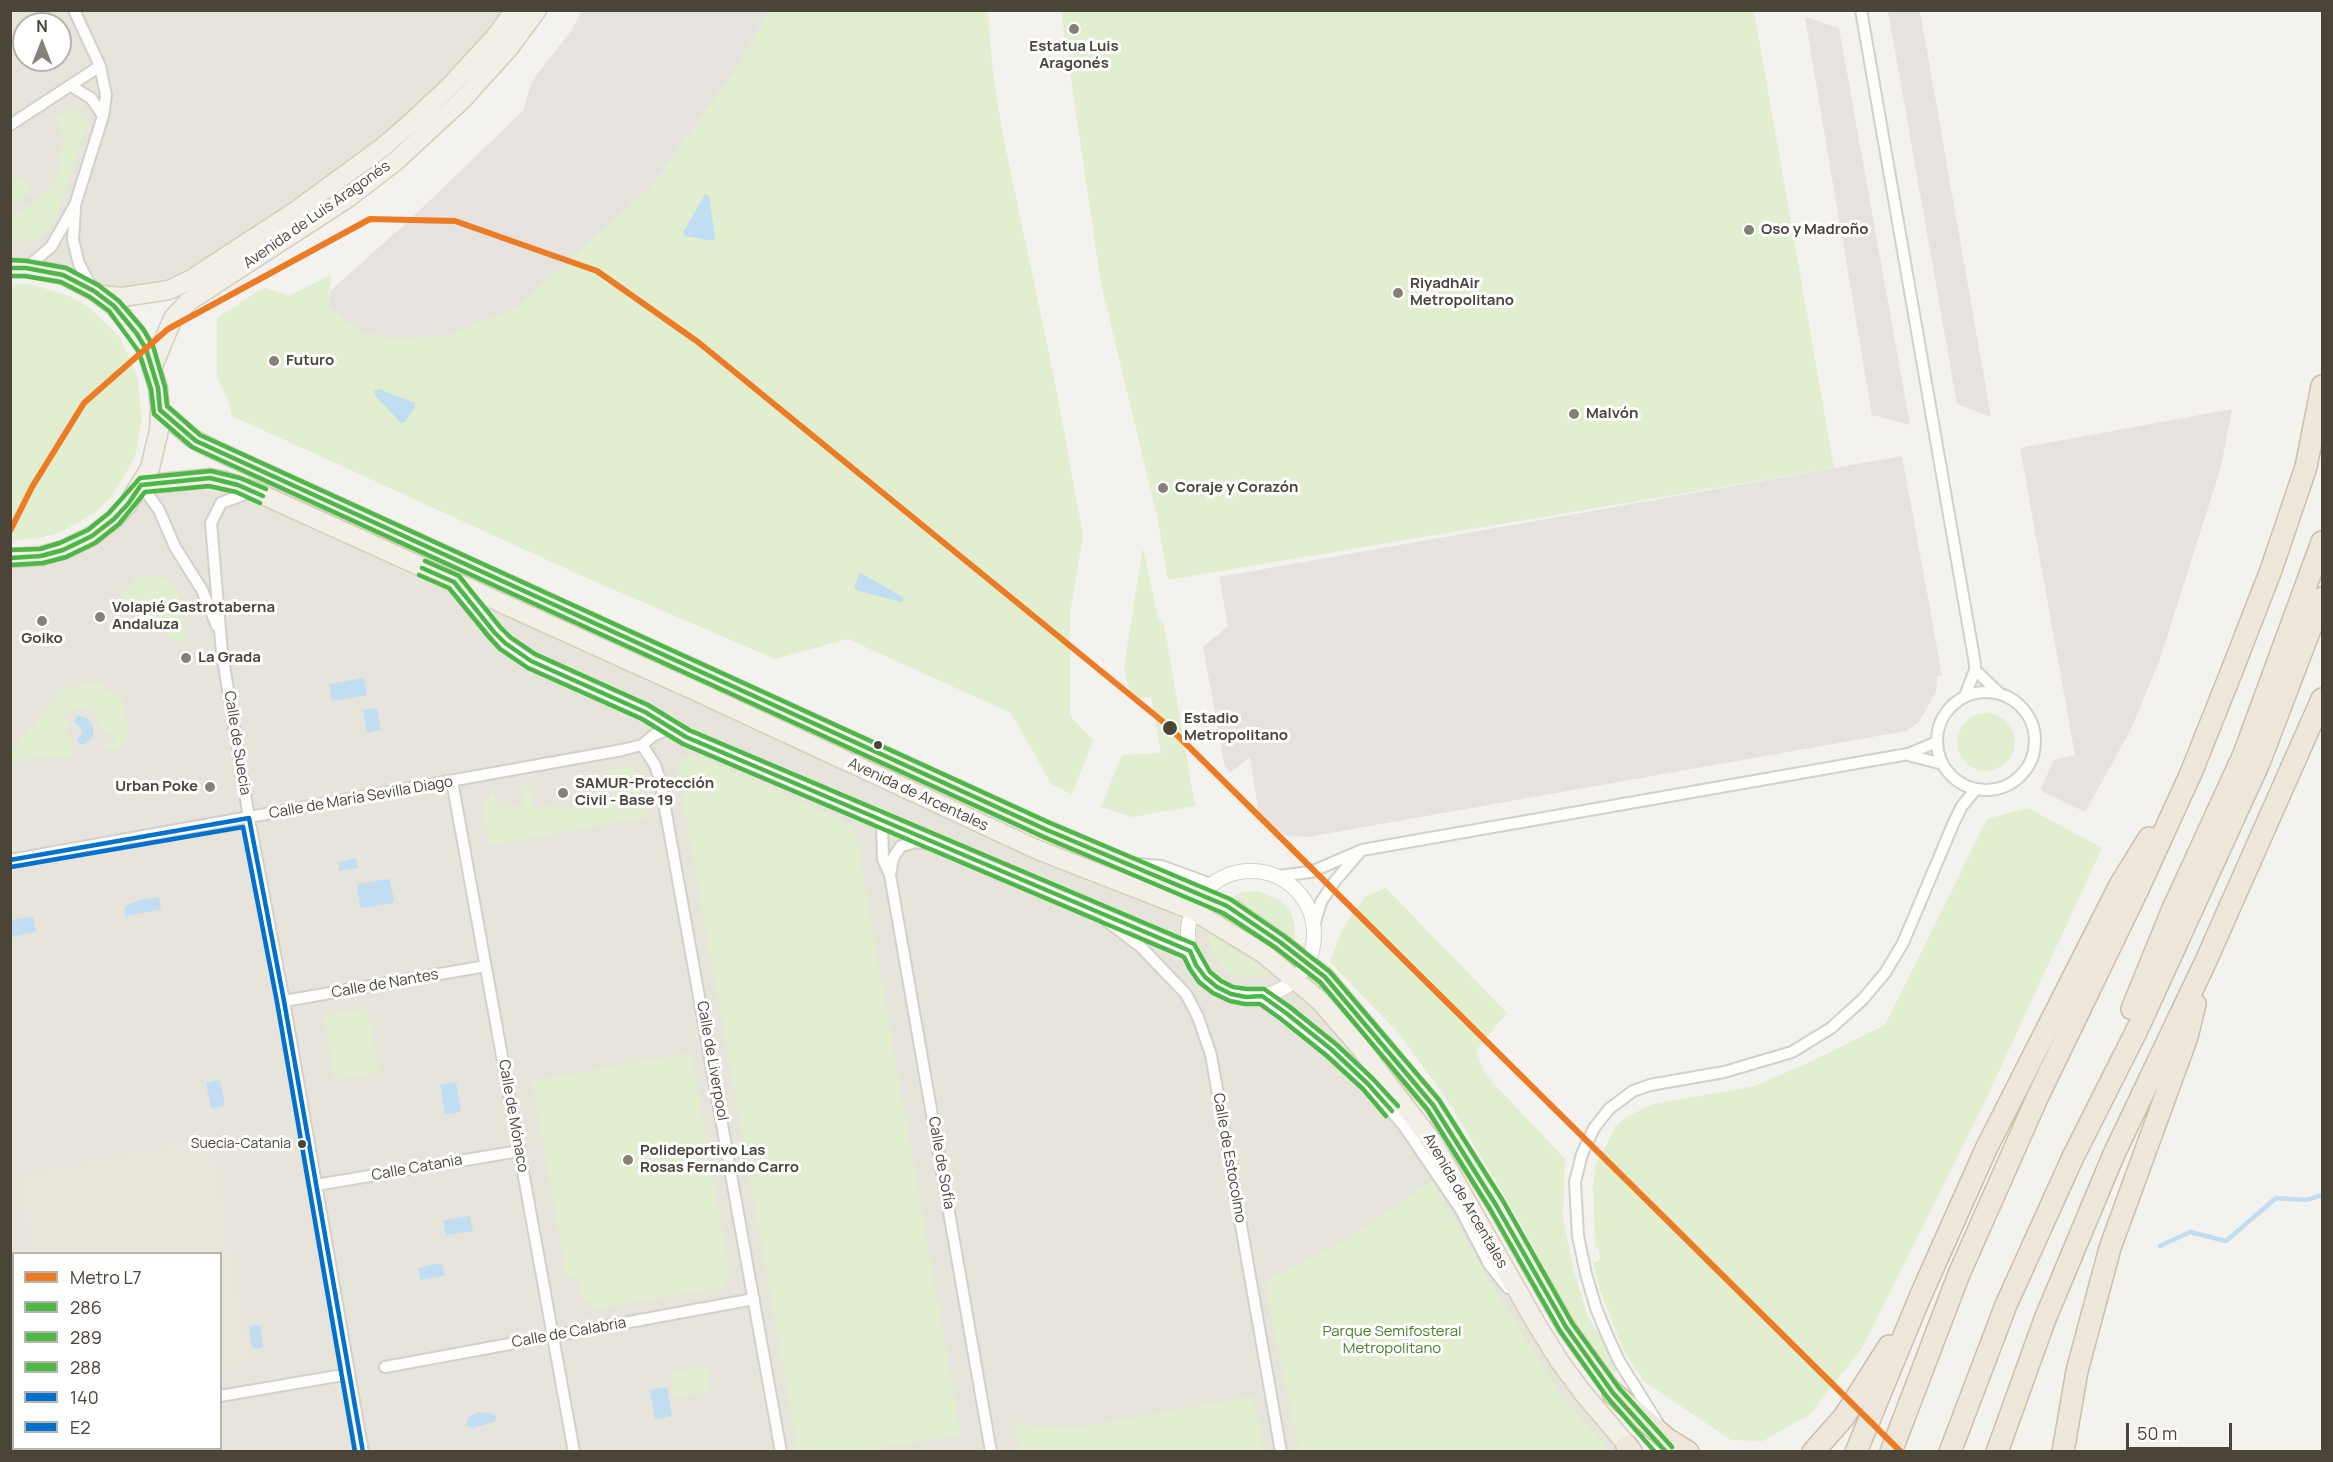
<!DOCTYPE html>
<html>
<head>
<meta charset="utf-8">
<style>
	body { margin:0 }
	#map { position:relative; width:2333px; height:1462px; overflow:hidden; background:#f4f2ee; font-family:Manrope,sans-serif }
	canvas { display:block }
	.frame { position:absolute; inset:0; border:12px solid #4b4439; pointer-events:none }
	.legend { position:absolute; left:12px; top:1252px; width:210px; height:198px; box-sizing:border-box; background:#fff; border:2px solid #b7b4b0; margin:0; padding:8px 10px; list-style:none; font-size:18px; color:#4b4439 }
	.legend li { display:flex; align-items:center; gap:12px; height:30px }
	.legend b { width:30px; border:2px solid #b7b4b0 }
	.north { position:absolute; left:12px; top:12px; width:60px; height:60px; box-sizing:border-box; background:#fff; border:2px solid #b7b4b0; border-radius:50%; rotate:0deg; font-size:16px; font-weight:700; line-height:24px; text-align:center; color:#4b4439 }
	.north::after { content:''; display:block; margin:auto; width:21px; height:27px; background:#868178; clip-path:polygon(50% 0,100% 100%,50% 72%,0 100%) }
	.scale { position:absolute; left:2126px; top:1423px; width:106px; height:27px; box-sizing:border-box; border:3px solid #4b4439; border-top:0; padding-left:8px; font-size:18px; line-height:21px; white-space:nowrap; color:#4b4439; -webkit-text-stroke:4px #fff; paint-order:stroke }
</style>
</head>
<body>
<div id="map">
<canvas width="2333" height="1462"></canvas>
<div class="frame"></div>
<ul class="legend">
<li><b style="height:8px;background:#ed7b24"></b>Metro L7</li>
<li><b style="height:8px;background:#4ab747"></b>286</li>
<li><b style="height:8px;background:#4ab747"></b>289</li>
<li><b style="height:8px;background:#4ab747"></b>288</li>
<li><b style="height:8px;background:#0072ce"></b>140</li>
<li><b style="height:8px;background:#0072ce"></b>E2</li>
</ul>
<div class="north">N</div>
<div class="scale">50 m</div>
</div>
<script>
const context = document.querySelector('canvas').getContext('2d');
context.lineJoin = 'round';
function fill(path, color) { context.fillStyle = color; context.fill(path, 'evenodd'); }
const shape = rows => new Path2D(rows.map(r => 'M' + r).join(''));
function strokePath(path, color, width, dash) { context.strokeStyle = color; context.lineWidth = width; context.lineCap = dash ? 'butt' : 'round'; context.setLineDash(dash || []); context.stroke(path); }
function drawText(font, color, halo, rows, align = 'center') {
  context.font = font + ' Manrope,sans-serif'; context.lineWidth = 6; context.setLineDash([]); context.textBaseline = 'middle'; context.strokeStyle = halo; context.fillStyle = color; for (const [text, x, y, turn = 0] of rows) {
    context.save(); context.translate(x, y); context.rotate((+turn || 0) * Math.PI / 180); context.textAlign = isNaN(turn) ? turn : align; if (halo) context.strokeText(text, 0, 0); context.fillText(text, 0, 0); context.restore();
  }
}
const residential = shape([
	[10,11,515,11,449,87,201,272,123,297,11,268],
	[24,24,60,24,60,60,24,60],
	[210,478,1223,928,1359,1046,1500,1259,1631,1451,11,1451,10,558,63,550,141,485],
	[14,1254,220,1254,220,1448,14,1448]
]);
const education = shape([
	[212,1137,252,1362,221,1367,220,1254,30,1253,16,1174]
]);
const green = shape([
	[768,11,988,11,992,65,1002,131,1054,377,1083,536,1070,613,1070,716,1093,740,1072,794,1052,785,1011,713,848,639,775,659,589,579,232,416,229,403,217,376,217,318,264,287,289,296,331,275,328,307,652,185,736,69],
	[1061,11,1754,11,1834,468,1168,580,1157,516,1101,284],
	[73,107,88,121,55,222,43,235,32,241,11,241,11,218,44,194,55,182,61,158,63,138,60,125,56,120],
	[23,177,32,192,16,202,11,193,11,185],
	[29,284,70,296,89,307,119,336,137,375,142,418,135,457,112,496,97,511,60,533,39,538,11,541,11,285],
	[1143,548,1158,617,1164,625,1195,806,1132,817,1101,807,1122,755,1161,753,1151,697,1131,699,1124,666],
	[148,575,159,576,169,581,177,590,187,644,125,612,121,604,121,595,134,579],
	[97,683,123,699,129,737,121,748,104,749,104,744,112,744,116,737,112,731,100,732,97,717,90,707,62,713,63,719,68,719,69,727,66,729,65,733,70,736,74,755,48,759,46,755,11,762,11,752,56,699,58,690],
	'1957 742a29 29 0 1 1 58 0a29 29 0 1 1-58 0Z',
	[700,756,849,823,855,829,961,1435,864,1451,798,1451,677,767,683,757],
	[629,766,641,775,649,817,490,845,482,804,492,792,499,809,524,804,521,786,529,785,533,809,554,805,555,810,613,800,608,770],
	[2028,808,2102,848,1988,1095,1863,1347,1809,1415,1763,1441,1731,1440,1645,1382,1623,1350,1599,1287,1593,1263,1599,1260,1600,1257,1598,1248,1595,1246,1593,1184,1596,1164,1618,1123,1634,1113,1654,1104,1755,1086,1810,1062,1885,1025,1987,819],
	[1386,888,1507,1013,1476,1050,1485,1074,1565,1159,1563,1218,1574,1271,1587,1315,1620,1369,1614,1373,1572,1319,1523,1228,1450,1104,1401,1036,1330,962,1343,928,1365,897],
	[1257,891,1279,899,1291,912,1295,926,1295,940,1230,898,1243,892],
	[1209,934,1245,955,1271,975,1249,978,1229,973,1215,958,1209,945],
	[367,1008,379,1072,335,1080,324,1016],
	[691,1053,730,1274,722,1287,591,1310,589,1301,583,1302,578,1277,567,1279,532,1081],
	[1432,1181,1495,1290,1565,1401,1610,1451,1299,1451,1265,1283,1350,1237],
	[706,1366,710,1391,674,1397,670,1372],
	[1253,1396,1264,1451,1020,1451,1014,1421,1033,1426,1076,1428]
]);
const parking = shape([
	[582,11,768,11,736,69,652,185,516,308,447,335,396,339,364,333,328,307,330,291,403,226,523,111,532,81,571,31],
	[1888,11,1920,11,1991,417,1957,404],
	[1805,17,1839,28,1910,425,1872,415],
	[2232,409,2221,467,2159,662,2130,731,2085,812,2040,790,2054,760,2075,755,2020,448],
	[1902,456,1942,675,1937,676,1936,692,1919,722,1906,731,1308,837,1288,836,1270,827,1259,815,1250,757,1230,773,1225,767,1203,647,1228,626,1219,577]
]);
const water = shape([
	[705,194,709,196,715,238,713,241,685,236,683,233],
	[379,389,415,403,415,407,404,423,401,423,375,395,374,391],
	[860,573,903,597,904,600,901,602,856,590,854,587],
	[364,678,367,695,332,701,329,684],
	[377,708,381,730,367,733,363,710],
	[77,715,87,718,93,726,93,736,84,745,80,744,77,740,82,733,80,727,74,722],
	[356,858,358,868,339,871,338,862],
	[388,879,390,880,394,900,392,903,363,908,360,906,357,886,359,884],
	[159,897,161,910,125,916,125,906,140,900],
	[33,916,36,932,11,937,11,920],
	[220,1080,225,1106,211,1109,206,1083],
	[456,1082,461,1112,445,1115,440,1085],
	[470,1216,473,1231,446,1235,443,1220],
	[442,1263,445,1276,420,1280,418,1268],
	[258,1325,260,1326,263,1345,262,1348,255,1349,252,1347,249,1329,250,1326],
	[667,1387,672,1416,655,1419,650,1390],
	[479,1412,493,1414,496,1417,495,1422,472,1428,466,1426,468,1417]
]);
const stream = shape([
	[2160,1246,2190,1232,2226,1241,2276,1198,2306,1200,2322,1195]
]);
const minor = shape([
	[1861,10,1975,664,1975,670,1965,696],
	[71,86,91,98,103,116],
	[10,125,100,66],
	[75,209,73,240,79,264,92,288],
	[26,268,51,247,75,205,103,116,106,95,100,66,74,10],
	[141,485,159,510,175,547,202,590,217,626],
	[253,491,221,503,211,523,222,653,249,818,284,1001,363,1452],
	[458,587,505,643,531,661,645,712,686,737,1190,951],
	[1975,670,1999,693],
	'1937 741a49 49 0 1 1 98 0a49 49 0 1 1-98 0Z',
	[642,745,655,765,660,780,781,1452],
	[1908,755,1943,764],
	[452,781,574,1452],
	[876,816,882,827,883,859,890,875,991,1452],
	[10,860,622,750,642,745,654,735,670,729],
	[1137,864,1161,866,1211,884],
	[890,875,893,858,901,846,918,842,930,844],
	[1278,876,1311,872,1362,850,1908,754,1937,742],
	[1107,921,1141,947,1186,994,1198,1017,1211,1055,1281,1452],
	[1314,926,1321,902,1335,881,1359,853],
	[1262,996,1332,1050,1368,1084,1404,1126,1461,1210,1489,1264,1508,1288],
	[284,1001,486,966],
	[316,1185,519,1151],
	[10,1304,14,1321],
	[385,1367,754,1299],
	[220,1396,349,1374],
	[1657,1422,1619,1361,1608,1337,1596,1308,1586,1274,1578,1236,1575,1182,1582,1154,1594,1128,1609,1109,1633,1091,1650,1085,1724,1072,1792,1052,1831,1028,1863,999,1885,973,1903,943,1954,822,1962,806,1976,789],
	[36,1448,36,1452]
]);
const tertiary = shape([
	'1188 934a63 63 0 1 1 126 0a63 63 0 1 1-126 0Z'
]);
const primary = shape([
	[10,268,26,268,63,275,94,291,114,306,137,334,146,349,158,388,160,410,159,430,150,468,128,504,114,519,92,536,63,550,41,556,10,558],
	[100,295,123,297,169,290,190,280,297,210,383,147,414,120,449,87,495,37,515,10],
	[153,366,173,318,188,302,348,198,396,161,462,100,509,48,537,10],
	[160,410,192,438,215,450,1047,830,1234,910,1280,942,1325,977,1433,1105,1496,1205,1566,1327,1622,1404],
	[141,485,210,478,221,480,254,491,702,694,1038,850,1192,910,1264,954,1320,1001,1359,1046,1434,1144,1537,1325,1560,1362,1583,1393,1633,1452]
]);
const motorway = shape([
	[2132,1009,2172,911,2244,754,2322,542],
	[1613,1393,1667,1439,1688,1452],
	[1627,1446,1631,1452],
	[1813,1452,1844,1417,1889,1346],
	[1856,1452,1920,1297,1986,1149,2120,885,2149,838],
	[1891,1452,1959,1274,2038,1096,2139,887,2191,773,2231,673,2271,570,2306,467,2322,386],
	[1950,1452,2006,1305,2073,1157,2137,1030,2259,763,2322,598],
	[1997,1452,2045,1319,2114,1154,2205,963,2322,699],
	[2063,1452,2077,1371,2110,1248,2187,1037,2195,1004]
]);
const bus1 = shape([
	[10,268,26,268,63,275,94,291,114,306,137,334,146,349,158,388,160,410,196,441,1047,830,1227,906,1280,942,1325,977,1433,1105,1496,1205,1566,1327,1613,1393,1666,1452],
	[10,558,41,556,63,550,92,536,114,519,128,504,141,485,210,478,238,485,263,496],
	[422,568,454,582,494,632,505,643,531,661,645,712,686,737,1190,951,1196,965,1205,977,1217,987,1231,994,1246,997,1262,996,1286,1013,1332,1050,1368,1084,1392,1111]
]);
const bus2 = shape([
	[10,276,25,276,61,282,90,297,109,311,139,352,151,389,154,414,192,447,1044,837,1223,913,1276,948,1320,982,1427,1109,1490,1209,1560,1331,1607,1397,1655,1452],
	[10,565,43,563,66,557,95,543,119,524,145,492,209,486,236,492,260,503],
	[419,575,449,588,489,637,500,649,528,668,642,719,683,744,1184,957,1190,969,1199,982,1213,993,1230,1001,1245,1004,1260,1004,1281,1019,1327,1056,1363,1089,1386,1116]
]);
const bus3 = shape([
	[10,260,27,261,66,268,98,285,119,301,143,329,153,346,165,387,167,406,200,435,1050,823,1230,899,1284,936,1330,972,1439,1100,1503,1201,1572,1323,1619,1388,1672,1447],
	[10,550,40,549,60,543,88,530,109,513,140,478,211,471,240,478,266,489],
	[425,561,459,576,500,627,510,637,535,654,648,705,689,730,1194,944,1210,972,1221,981,1233,987,1247,989,1264,989,1290,1007,1337,1045,1373,1079,1398,1106]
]);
const bus4 = shape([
	[249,818,284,1001,363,1452],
	[10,860,249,818]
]);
const bus5 = shape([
	[11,867,243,827,277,1002,355,1452]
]);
const metro1 = shape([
	[10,531,32,487,84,403,168,329,370,219,455,221,597,271,698,342,1167,725,1901,1452]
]);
const markers = [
	[1074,29,6,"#868178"],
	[1749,230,6,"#868178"],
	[1398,293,6,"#868178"],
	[274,361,6,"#868178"],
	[1574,414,6,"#868178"],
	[1163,488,6,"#868178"],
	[100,617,6,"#868178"],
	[42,621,6,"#868178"],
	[186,658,6,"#868178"],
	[1170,728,8,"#4b4439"],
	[878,745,5,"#4b4439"],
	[210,787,6,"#868178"],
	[563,793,6,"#868178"],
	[302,1144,5,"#4b4439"],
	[628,1160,6,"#868178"]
];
const busNames = [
	["Suecia-Catania",291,1144]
];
const poiNames = [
	["Estatua Luis",1074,47,"center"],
	["Aragonés",1074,64,"center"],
	["Oso y Madroño",1761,230],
	["RiyadhAir",1410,284],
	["Metropolitano",1410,301],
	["Futuro",286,361],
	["Malvón",1586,414],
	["Coraje y Corazón",1175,488],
	["Volapié Gastrotaberna",112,608],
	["Andaluza",112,625],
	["Goiko",42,639,"center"],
	["La Grada",198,658],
	["SAMUR-Protección",575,784],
	["Civil - Base 19",575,801],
	["Urban Poke",198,787,"right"],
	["Polideportivo Las",640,1151],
	["Rosas Fernando Carro",640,1168]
];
const streetNames = [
	["Avenida de Luis Aragonés",317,215,-35],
	["Calle de Suecia",237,743,81],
	["Avenida de Arcentales",918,795,25],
	["Calle de María Sevilla Diago",361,798,-10],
	["Calle de Nantes",385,984,-10],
	["Calle de Liverpool",712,1061,80],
	["Calle de Mónaco",513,1116,80],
	["Calle de Estocolmo",1229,1158,80],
	["Calle de Sofía",941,1163,80],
	["Calle Catania",417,1168,-10],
	["Avenida de Arcentales",1465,1201,60],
	["Calle de Calabria",569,1333,-10]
];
const stopNames = [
	["Estadio",1184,719],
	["Metropolitano",1184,736]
];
const parkNames = [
	["Parque Semifosteral",1392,1332],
	["Metropolitano",1392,1349]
];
fill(residential, '#e7e4dc');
fill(education, '#eae5da');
fill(green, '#e1eecf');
fill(parking, '#e6e3df');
fill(water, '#c0ddf1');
strokePath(stream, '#c0ddf1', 4.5);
strokePath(minor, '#d2d0cb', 14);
strokePath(tertiary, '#d2d0cb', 16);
strokePath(primary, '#d6cebb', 21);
strokePath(motorway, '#ccbfa9', 24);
strokePath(minor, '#fdfdfc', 10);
strokePath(tertiary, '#fdfdfc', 14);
strokePath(primary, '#f2efe6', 18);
strokePath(motorway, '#ede8db', 21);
strokePath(bus1, '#4ab747', 4.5);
strokePath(bus2, '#4ab747', 4.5);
strokePath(bus3, '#4ab747', 4.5);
strokePath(bus4, '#0072ce', 4.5);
strokePath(bus5, '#0072ce', 4.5);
strokePath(metro1, '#ed7b24', 6);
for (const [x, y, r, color] of markers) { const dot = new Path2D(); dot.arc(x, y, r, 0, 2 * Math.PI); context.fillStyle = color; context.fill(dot); strokePath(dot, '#fff', 2); }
drawText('14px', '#4b4439', '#fff', busNames, 'right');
drawText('bold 15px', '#4b4439', '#fff', poiNames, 'left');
drawText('15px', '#4b4439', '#fff', streetNames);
drawText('bold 15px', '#4b4439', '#fff', stopNames, 'left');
drawText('15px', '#4a7f2a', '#fff', parkNames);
</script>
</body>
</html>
